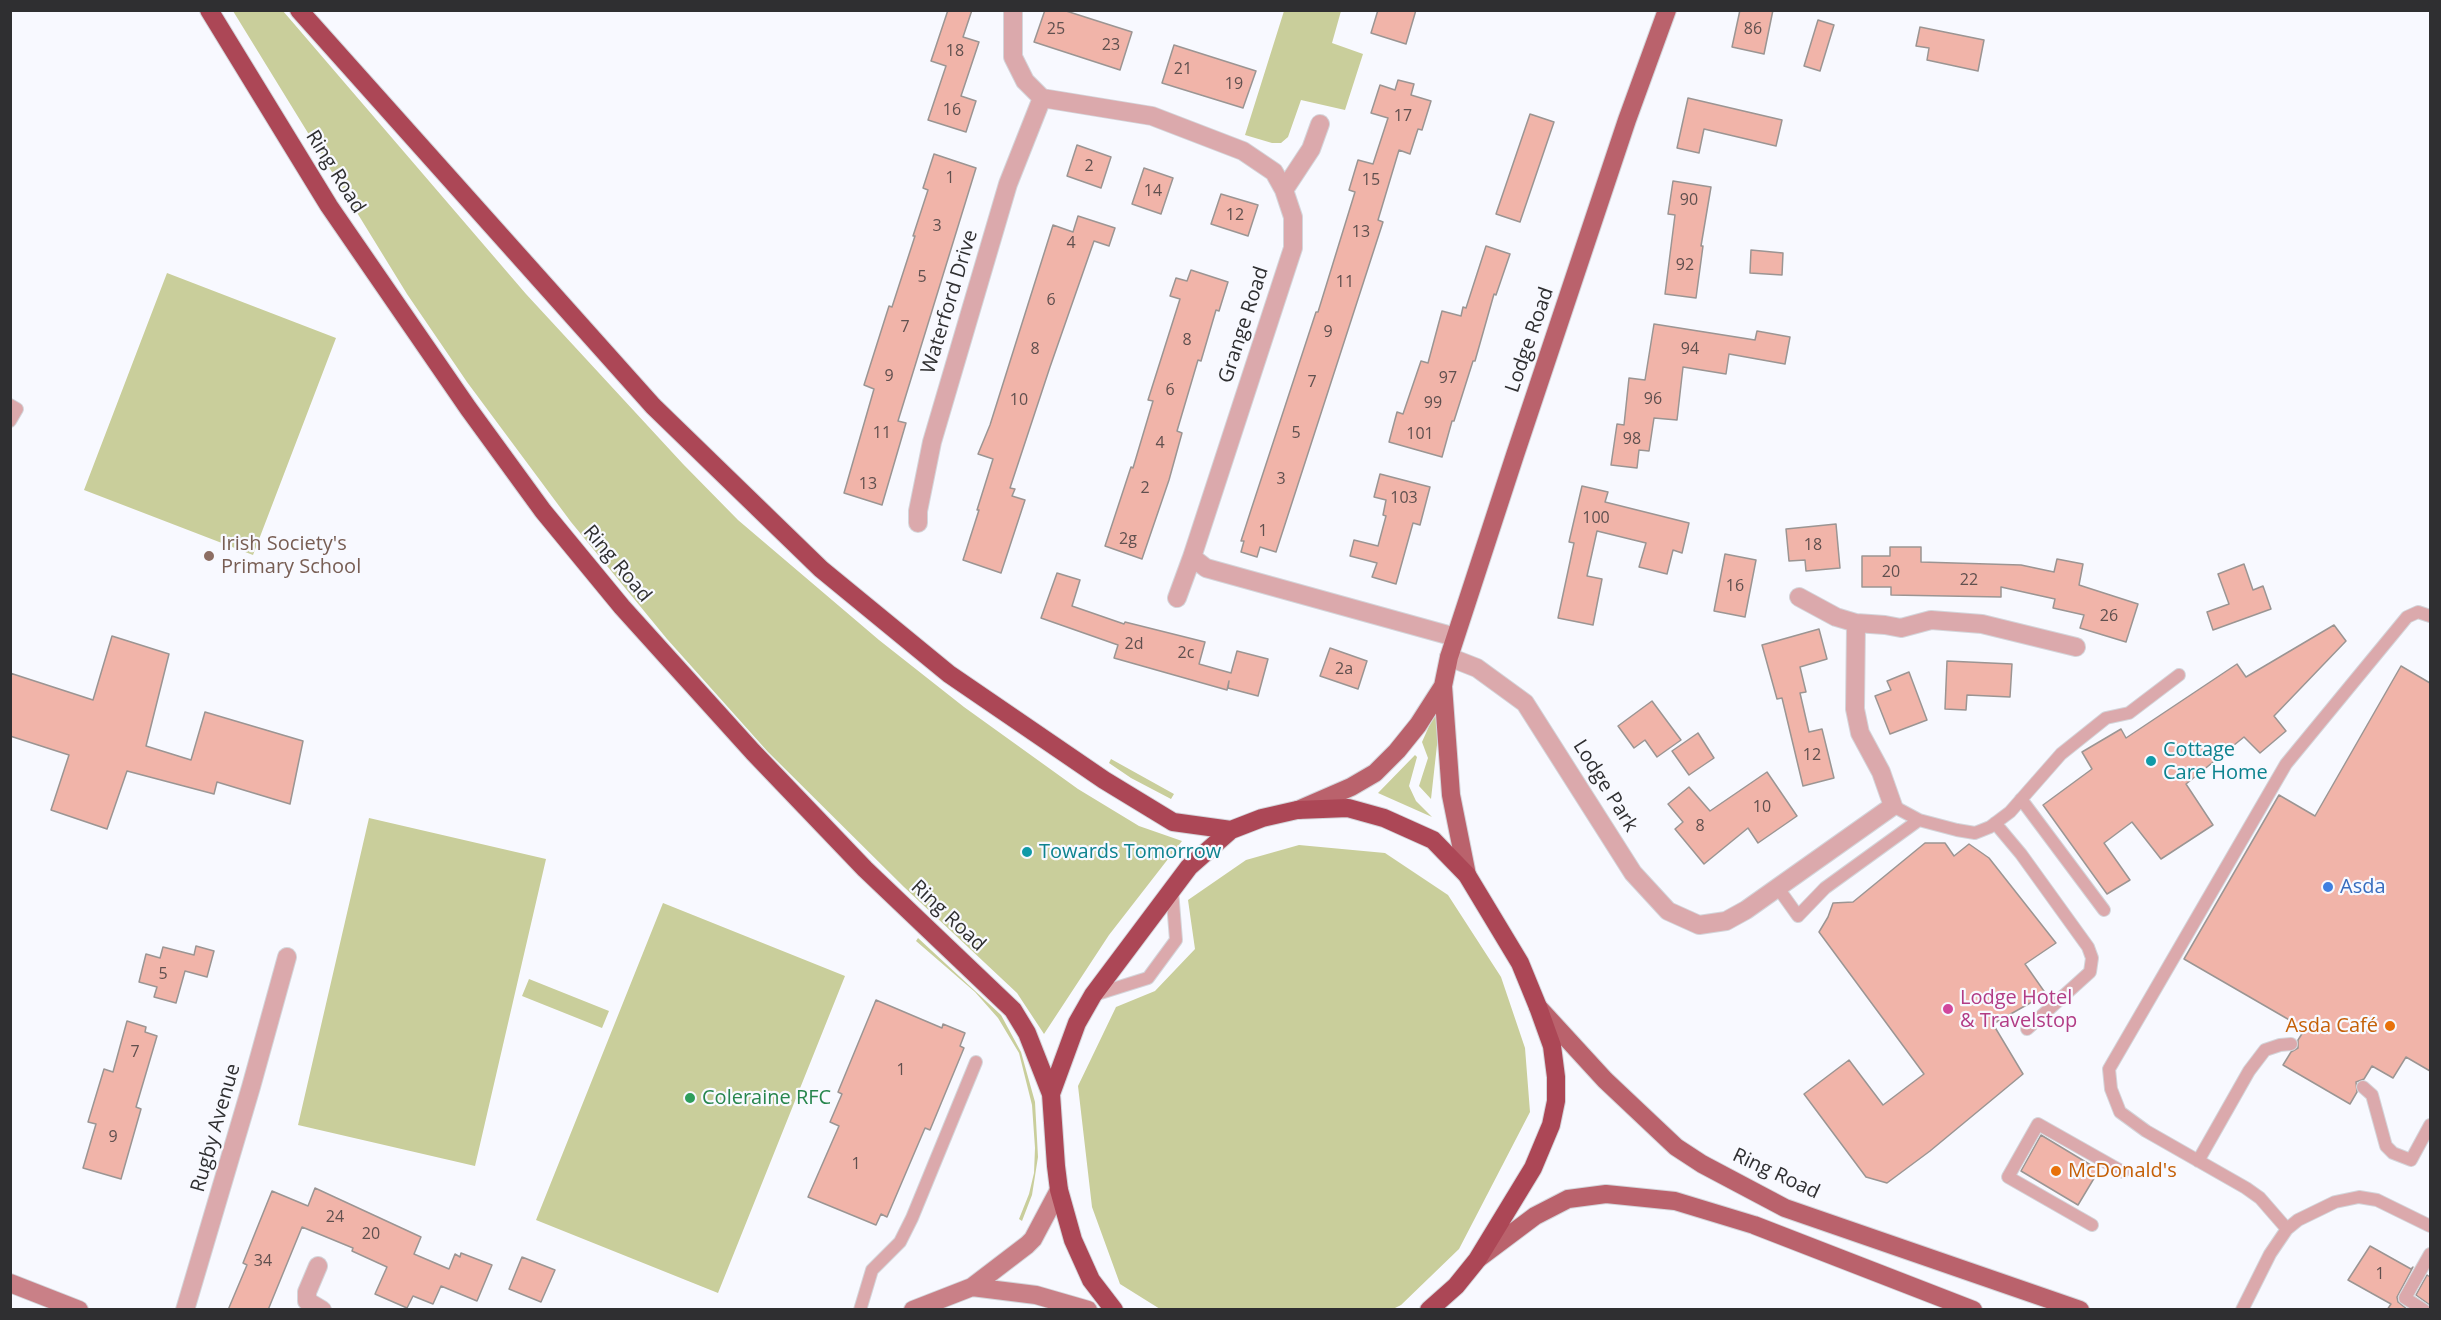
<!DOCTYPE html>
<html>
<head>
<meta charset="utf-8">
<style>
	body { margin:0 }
	#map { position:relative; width:2441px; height:1320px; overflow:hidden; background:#f8f9ff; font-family:"Open Sans",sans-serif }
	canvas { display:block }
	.frame { position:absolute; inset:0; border:12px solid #2f2f31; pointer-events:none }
</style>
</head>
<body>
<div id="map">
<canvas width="2441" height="1320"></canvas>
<div class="frame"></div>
</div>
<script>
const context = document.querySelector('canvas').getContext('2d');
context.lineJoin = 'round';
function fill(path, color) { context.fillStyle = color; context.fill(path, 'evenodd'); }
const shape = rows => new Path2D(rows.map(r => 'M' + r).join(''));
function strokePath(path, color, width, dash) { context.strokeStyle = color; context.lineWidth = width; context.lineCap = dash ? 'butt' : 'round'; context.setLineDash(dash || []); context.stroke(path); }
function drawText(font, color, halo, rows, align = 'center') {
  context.font = font + ' "Open Sans",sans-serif'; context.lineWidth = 4.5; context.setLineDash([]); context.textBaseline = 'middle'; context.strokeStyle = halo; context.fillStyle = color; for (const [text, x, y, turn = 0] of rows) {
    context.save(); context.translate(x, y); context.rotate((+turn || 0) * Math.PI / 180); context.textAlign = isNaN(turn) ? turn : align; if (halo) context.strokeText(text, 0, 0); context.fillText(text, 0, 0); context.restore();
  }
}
const green = shape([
	[233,11,283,11,526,294,683,464,738,520,879,640,964,707,1078,789,1139,826,1182,841,1109,935,1044,1034,1017,993,904,887,768,752,667,639,571,522,467,382,407,294],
	[1284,11,1341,11,1332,43,1363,54,1345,110,1301,100,1288,137,1281,143,1272,143,1245,135],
	[167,273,336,338,253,555,84,490],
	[1437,708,1441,709,1431,799,1419,786,1428,758,1422,742],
	[1415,755,1417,757,1409,786,1416,801,1432,817,1378,793],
	[1111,759,1174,794,1171,799,1131,778,1109,763],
	[369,818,546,859,475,1166,298,1125],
	[1299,845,1385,853,1448,895,1501,977,1525,1048,1530,1112,1459,1249,1401,1305,1391,1310,1160,1309,1120,1284,1092,1207,1078,1086,1116,1007,1155,991,1195,949,1188,900,1246,860],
	[663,903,845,976,718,1293,536,1220],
	[918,938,1001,1015,1021,1052,1035,1102,1038,1157,1032,1195,1022,1221,1019,1219,1029,1194,1034,1173,1035,1148,1032,1105,1019,1053,998,1018,975,992,916,941],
	[529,979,609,1011,602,1028,522,996]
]);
const building = shape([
	[948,10,972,10,963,37,979,42,961,96,976,101,966,132,928,120,946,66,931,61,948,10],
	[1045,10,1063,10,1132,32,1120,70,1034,42,1045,10],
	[1378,10,1416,10,1406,44,1371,33,1378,10],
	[1740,10,1773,10,1764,54,1732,47,1740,10],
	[1818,20,1834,25,1820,71,1804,66,1818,20],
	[1920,27,1984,40,1978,71,1927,60,1929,48,1916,46,1920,27],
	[1174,45,1256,71,1243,108,1162,83,1174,45],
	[1398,80,1414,84,1411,95,1431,101,1422,130,1418,129,1410,154,1399,150,1378,220,1383,222,1276,552,1260,547,1257,557,1241,552,1244,541,1241,541,1251,510,1316,312,1318,312,1355,192,1349,190,1358,160,1373,164,1388,118,1371,113,1380,85,1395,90,1398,80],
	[1688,98,1782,120,1776,146,1704,129,1699,153,1677,148,1688,98],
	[1530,114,1554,122,1520,222,1496,214,1530,114],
	[1077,145,1111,157,1101,188,1067,176,1077,145],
	[934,154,976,168,898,421,906,423,882,505,844,493,874,389,864,385,889,306,892,307,915,236,913,236,928,190,923,188,934,154],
	[1144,168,1173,178,1161,214,1132,204,1144,168],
	[1673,181,1711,187,1701,246,1703,246,1696,298,1665,294,1675,215,1668,214,1673,181],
	[1221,194,1258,205,1248,236,1211,224,1221,194],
	[1078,216,1115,228,1109,246,1094,241,1050,367,1010,488,1015,489,1012,496,1025,500,1001,573,963,560,979,510,977,510,993,459,978,454,990,425,1053,225,1073,232,1078,216],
	[1486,246,1510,254,1496,295,1494,294,1475,361,1473,361,1454,421,1452,421,1442,457,1389,442,1397,412,1403,414,1421,361,1428,363,1442,311,1461,316,1463,307,1466,308,1486,246],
	[1751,250,1783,253,1782,275,1750,273,1751,250],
	[1191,270,1228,282,1219,311,1216,310,1201,361,1198,360,1177,431,1182,433,1169,480,1142,559,1105,546,1131,467,1133,468,1153,401,1148,400,1180,299,1170,296,1176,278,1187,281,1191,270],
	[1654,324,1755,340,1757,331,1790,337,1785,364,1729,354,1726,374,1683,367,1677,420,1654,418,1649,451,1639,450,1637,468,1611,465,1617,424,1624,425,1629,378,1645,380,1654,324],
	[1380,474,1430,487,1420,525,1413,523,1396,584,1372,577,1377,563,1350,556,1354,540,1378,546,1386,516,1383,515,1386,500,1374,497,1380,474],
	[1582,486,1608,492,1605,502,1689,523,1682,553,1673,550,1667,574,1639,567,1646,543,1597,531,1587,576,1602,579,1593,625,1558,618,1574,543,1569,542,1582,486],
	[1836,524,1840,568,1806,571,1805,560,1789,561,1786,529,1836,524],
	[1890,547,1921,547,1921,562,2021,565,2054,572,2057,559,2083,564,2079,585,2138,604,2126,642,2080,628,2084,615,2053,608,2055,599,2001,587,2001,597,1891,595,1891,587,1862,587,1862,556,1890,556,1890,547],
	[1725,554,1756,560,1745,617,1714,611,1725,554],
	[2244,564,2253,590,2263,586,2271,609,2213,630,2207,612,2229,604,2218,574,2244,564],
	[1057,573,1080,580,1072,606,1124,624,1125,622,1205,642,1199,664,1231,673,1237,651,1268,659,1258,696,1228,688,1229,681,1227,690,1114,658,1118,645,1041,618,1057,573],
	[2334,625,2346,641,2274,716,2286,731,2260,753,2244,737,2186,784,2213,825,2161,859,2132,822,2104,843,2130,880,2107,894,2043,805,2092,769,2082,752,2121,729,2126,738,2237,664,2246,677,2334,625],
	[1819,629,1827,659,1800,667,1806,692,1800,693,1809,732,1822,729,1834,778,1803,786,1782,698,1777,699,1762,645,1819,629],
	[112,636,169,654,146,746,191,760,205,712,303,741,290,804,217,782,214,794,127,771,107,829,51,810,69,755,10,736,10,673,93,700,112,636],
	[1330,648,1367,661,1358,689,1320,676,1330,648],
	[1947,661,2012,664,2010,697,1967,695,1966,710,1945,709,1947,661],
	[2401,666,2430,683,2430,1071,2406,1057,2393,1078,2372,1066,2364,1079,2356,1082,2357,1092,2350,1104,2283,1065,2291,1052,2298,1048,2298,1040,2305,1029,2184,959,2279,795,2315,816,2401,666],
	[1909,672,1927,720,1890,734,1875,696,1891,690,1887,681,1909,672],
	[1652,701,1681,740,1657,757,1645,740,1634,748,1618,726,1652,701],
	[1698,733,1714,758,1689,775,1672,751,1698,733],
	[1767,772,1797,816,1758,843,1748,828,1704,864,1675,829,1683,822,1668,804,1689,787,1710,811,1767,772],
	[1925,843,1945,843,1954,856,1969,844,1989,858,2056,943,2025,964,2046,994,1993,1024,2023,1074,1930,1151,1887,1183,1866,1177,1804,1094,1849,1060,1883,1105,1924,1074,1819,932,1828,917,1833,903,1853,902,1925,843],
	[196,946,214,951,207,977,185,971,176,1003,154,997,157,987,139,982,146,954,160,958,163,947,194,955,196,946],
	[876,1000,942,1028,943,1024,965,1033,960,1046,964,1048,930,1130,925,1128,887,1217,881,1214,876,1225,808,1197,839,1126,830,1122,842,1094,838,1092,876,1000],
	[127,1021,146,1027,145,1032,157,1036,136,1107,141,1109,121,1179,83,1168,96,1124,88,1122,104,1069,113,1072,127,1021],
	[2041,1135,2099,1170,2078,1205,2021,1171,2041,1135],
	[315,1188,421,1237,414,1254,449,1269,455,1254,460,1257,461,1253,492,1265,477,1301,441,1286,433,1304,413,1296,407,1308,375,1294,387,1267,352,1251,353,1248,302,1227,268,1310,228,1310,247,1265,243,1263,272,1191,308,1206,315,1188],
	[2370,1246,2411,1269,2413,1267,2397,1297,2398,1302,2408,1310,2387,1310,2391,1304,2348,1280,2370,1246],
	[522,1257,555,1270,541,1302,509,1289,522,1257],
	[2427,1275,2430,1277,2430,1305,2416,1295,2427,1275]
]);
const lane = shape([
	[10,405,17,409,10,421],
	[2021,799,2104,910],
	[1893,806,1919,820,1957,830,1975,833,1990,827,2010,812,2061,754,2106,718,2129,713,2179,675],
	[1995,823,2021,854,2088,947,2092,958,2090,972,2027,1029],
	[1778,888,1798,916,1825,888,1919,820],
	[1094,995,1148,978,1176,940,1172,890],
	[2363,1087,2372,1095,2386,1146,2393,1153,2411,1160,2430,1125],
	[2198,1161,2249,1071,2265,1050,2280,1045,2291,1044],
	[2092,1225,2008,1177,2038,1124,2123,1172],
	[2287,1229,2260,1198,2246,1188,2146,1131,2120,1112,2111,1089,2109,1069,2286,764,2407,617,2418,612,2430,616],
	[860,1310,872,1270,900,1242,912,1218,976,1062],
	[2242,1310,2270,1254,2287,1229,2298,1220,2335,1202,2359,1197,2377,1200,2430,1226],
	[2424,1310,2405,1298,2430,1254]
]);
const street = shape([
	[1013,10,1013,57,1025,81,1042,98,1152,116,1243,151,1274,172,1284,190,1293,217,1293,248,1192,557,1206,568,1455,637],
	[1284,190,1311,149,1320,124],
	[918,523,918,511,932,442,1008,184,1042,98],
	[1799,597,1836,617,1856,623,1885,625,1901,628,1931,620,1982,624,2076,647],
	[1177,598,1192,557],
	[1449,657,1477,668,1525,703,1633,873,1668,911,1699,925,1726,921,1746,910,1893,806,1881,772,1860,733,1855,709,1856,623],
	[318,1266,307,1292,307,1301,322,1310],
	[185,1310,251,1087,287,957]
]);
const secondary = shape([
	[10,1283,79,1310],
	[972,1287,1036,1295,1088,1310],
	[913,1310,972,1287,1027,1245,1033,1239,1059,1190]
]);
const primary = shape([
	[1298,810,1351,787,1375,773,1397,751,1418,725,1443,686],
	[1467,875,1451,795,1443,686,1449,657,1515,455,1627,120,1667,10],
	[1538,1007,1605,1080,1676,1147,1702,1164,1785,1208,2080,1310],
	[1479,1258,1535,1216,1568,1199,1606,1194,1675,1201,1754,1225,1973,1310]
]);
const highway = shape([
	[209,10,329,206,468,408,543,511,622,607,753,752,865,869,1013,1010,1027,1033,1051,1094],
	[299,10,653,406,821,569,949,674,1104,780,1173,822,1231,830],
	[1114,1310,1091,1280,1073,1240,1059,1190,1056,1166,1051,1094,1077,1023,1093,995,1189,867,1231,830,1262,818,1297,810,1348,808,1384,818,1433,840,1467,875,1520,963,1538,1007,1552,1046,1556,1077,1556,1101,1551,1125,1533,1168,1477,1260,1456,1286,1429,1310]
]);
const markers = [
	[209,556,6,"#8d6e63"],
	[2151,761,6,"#0f9aa8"],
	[1027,852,6,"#0f9aa8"],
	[2328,887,6,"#3f7fe0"],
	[1948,1009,6,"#d1479c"],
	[2390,1026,6,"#e8710a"],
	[690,1098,6,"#2e9e5b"],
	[2056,1171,6,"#e8710a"]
];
const numberNames = [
	["25",1056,29],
	["86",1753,29],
	["23",1111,45],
	["18",955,51],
	["21",1183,69],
	["19",1234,84],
	["16",952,110],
	["17",1403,116],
	["2",1089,166],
	["1",950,178],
	["15",1371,180],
	["14",1153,191],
	["90",1689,200],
	["12",1235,215],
	["3",937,226],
	["13",1361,232],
	["4",1071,243],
	["92",1685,265],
	["5",922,277],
	["11",1345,282],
	["6",1051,300],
	["7",905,327],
	["9",1328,332],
	["8",1187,340],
	["8",1035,349],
	["94",1690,349],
	["9",889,376],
	["97",1448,378],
	["7",1312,382],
	["6",1170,390],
	["96",1653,399],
	["10",1019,400],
	["99",1433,403],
	["11",882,433],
	["5",1296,433],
	["101",1420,434],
	["98",1632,439],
	["4",1160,443],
	["3",1281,479],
	["13",868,484],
	["2",1145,488],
	["103",1404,498],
	["100",1596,518],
	["1",1263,531],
	["2g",1128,539],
	["18",1813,545],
	["20",1891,572],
	["22",1969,580],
	["16",1735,586],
	["26",2109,616],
	["2d",1134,644],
	["2c",1186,653],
	["2a",1344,669],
	["12",1812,755],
	["10",1762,807],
	["8",1700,826],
	["5",163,974],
	["7",135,1052],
	["1",901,1070],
	["9",113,1137],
	["1",856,1164],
	["24",335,1217],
	["20",371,1234],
	["34",263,1261],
	["1",2380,1274]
];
const streetNames = [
	["Ring Road",335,172,58],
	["Waterford Drive",950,302,-73],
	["Grange Road",1244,325,-72],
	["Lodge Road",1530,340,-71],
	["Ring Road",617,564,50],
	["Lodge Park",1605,786,58],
	["Ring Road",948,916,43],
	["Rugby Avenue",216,1128,-74],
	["Ring Road",1776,1174,25]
];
const educationNames = [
	["Irish Society's",221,544],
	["Primary School",221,567]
];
const cultureNames = [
	["Cottage",2163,750],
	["Care Home",2163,773],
	["Towards Tomorrow",1039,852]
];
const shopNames = [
	["Asda",2340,887]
];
const hotelNames = [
	["Lodge Hotel",1960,998],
	["& Travelstop",1960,1021]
];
const foodNames = [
	["Asda Café",2378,1026],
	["McDonald's",2068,1171,"left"]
];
const leisureNames = [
	["Coleraine RFC",702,1098]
];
fill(green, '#c9ce9b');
fill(building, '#f1b4a9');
strokePath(building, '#9b9593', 1.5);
strokePath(lane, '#d4d5da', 14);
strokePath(street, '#d4d5da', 20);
strokePath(secondary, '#d4d5da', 20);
strokePath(primary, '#d4d5da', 20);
strokePath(highway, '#d4d5da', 20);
strokePath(lane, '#dba9ac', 12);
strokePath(street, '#dba9ac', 18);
strokePath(secondary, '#c98087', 18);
strokePath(primary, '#ba626c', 18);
strokePath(highway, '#ac4756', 18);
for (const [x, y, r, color] of markers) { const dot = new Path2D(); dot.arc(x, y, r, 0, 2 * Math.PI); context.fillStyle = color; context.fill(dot); strokePath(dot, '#f8f9ff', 2); }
drawText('16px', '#60504f', null, numberNames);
drawText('20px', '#2f2f31', '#f8f9ff', streetNames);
drawText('20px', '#785e54', '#f8f9ff', educationNames, 'left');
drawText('20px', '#0d838f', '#f8f9ff', cultureNames, 'left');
drawText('20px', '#366cbe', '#f8f9ff', shopNames, 'left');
drawText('20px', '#b23c85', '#f8f9ff', hotelNames, 'left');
drawText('20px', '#c56008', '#f8f9ff', foodNames, 'right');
drawText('20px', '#27864d', '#f8f9ff', leisureNames, 'left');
</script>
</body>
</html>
